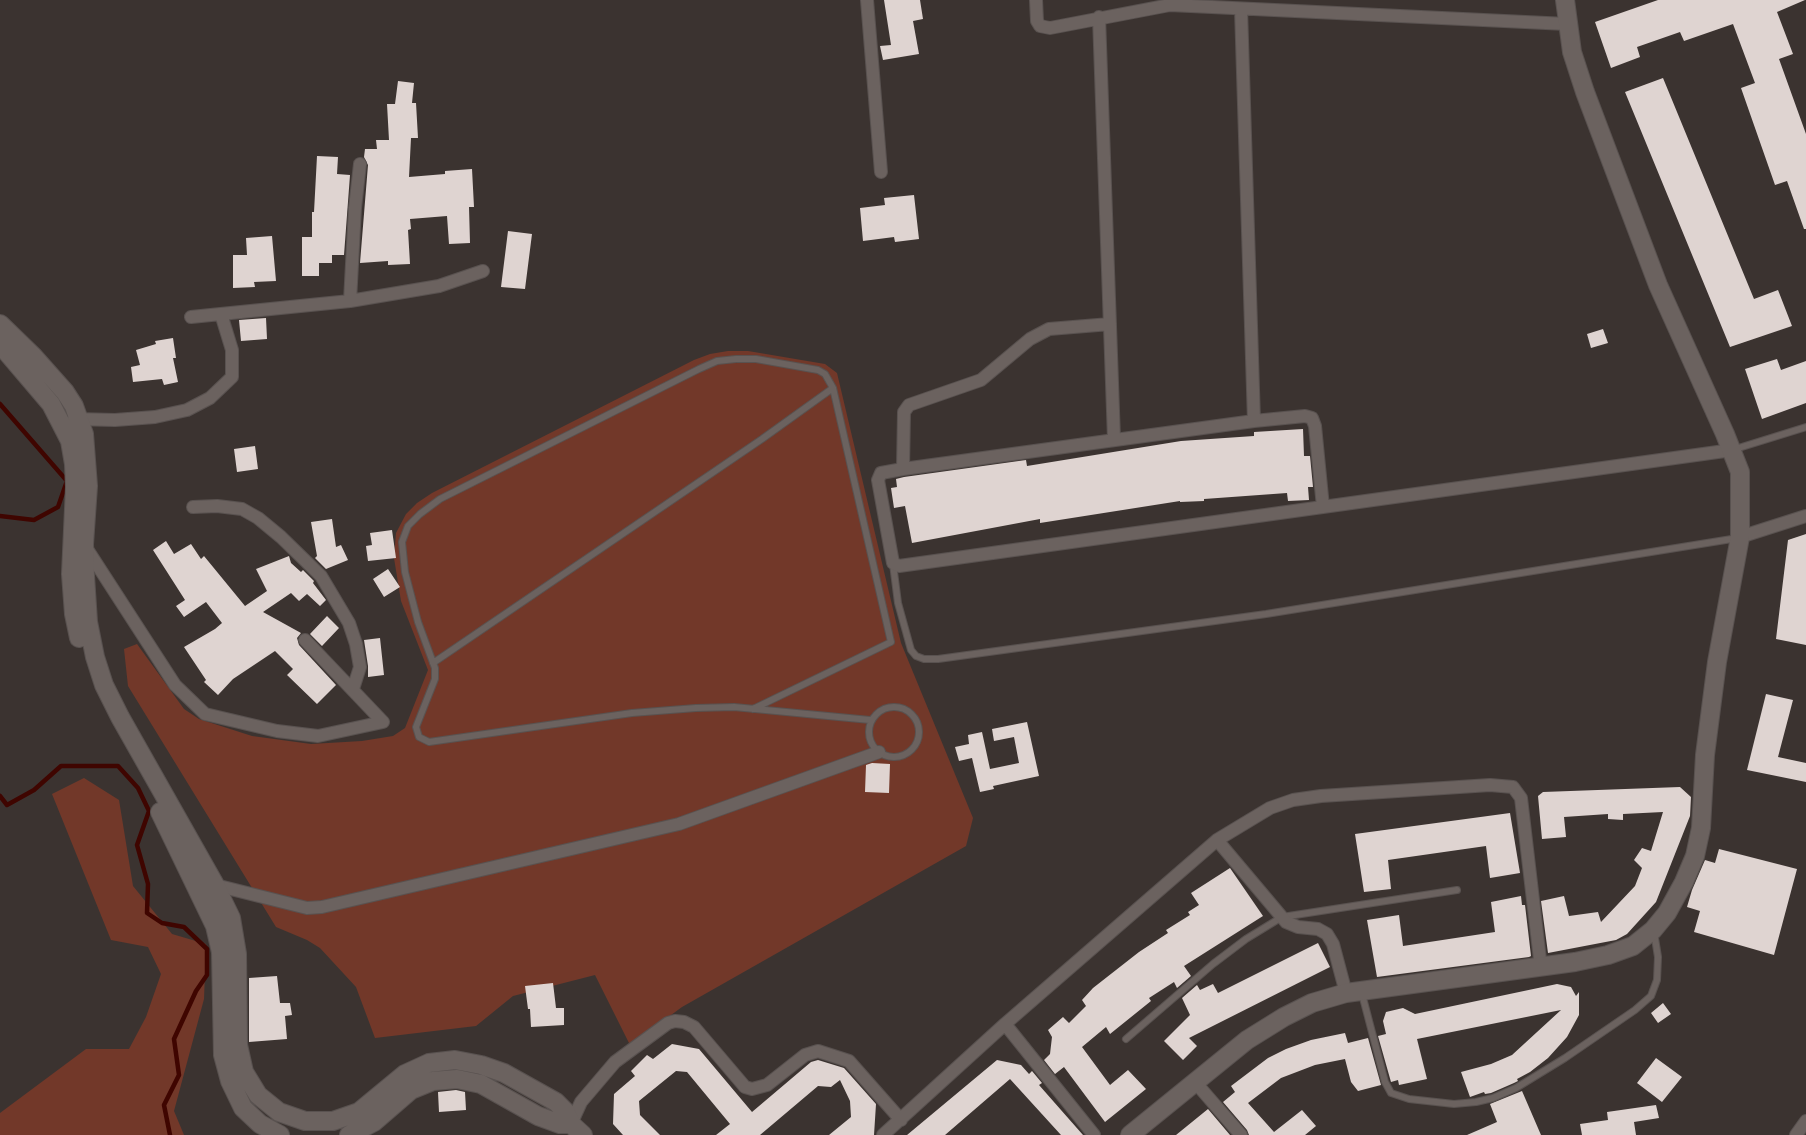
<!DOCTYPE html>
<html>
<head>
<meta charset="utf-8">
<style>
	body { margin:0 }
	canvas { display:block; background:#3b3330 }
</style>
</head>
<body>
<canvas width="1806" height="1135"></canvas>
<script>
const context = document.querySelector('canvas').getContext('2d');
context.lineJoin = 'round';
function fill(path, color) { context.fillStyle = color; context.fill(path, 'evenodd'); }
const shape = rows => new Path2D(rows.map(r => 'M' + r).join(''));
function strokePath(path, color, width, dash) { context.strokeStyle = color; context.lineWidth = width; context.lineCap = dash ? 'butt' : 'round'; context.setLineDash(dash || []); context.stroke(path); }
const green = shape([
	[728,351,748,351,825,364,837,373,901,643,973,818,966,846,682,1007,630,1045,595,975,513,996,476,1026,375,1038,356,987,320,948,307,940,276,927,128,686,124,649,137,644,184,709,199,719,252,736,311,744,362,741,393,736,405,728,428,670,401,601,394,558,396,533,406,514,417,503,432,493,694,360,710,354],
	[84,778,119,800,133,886,172,934,206,944,204,999,174,1111,184,1135,0,1135,0,1113,86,1049,129,1049,146,1017,161,974,148,947,111,940,52,794]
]);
const stream = shape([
	[0,404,67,481,58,507,34,520,0,516],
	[0,796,7,805,34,790,61,766,118,766,138,788,149,811,137,845,148,884,147,913,162,923,184,927,207,949,207,975,196,991,174,1039,179,1075,164,1105,170,1135]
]);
const building = shape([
	[884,0,920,0,923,19,913,21,919,54,883,60,880,46,891,45],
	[1658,0,1805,0,1777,12,1793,54,1779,59,1806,134,1806,229,1804,229,1787,181,1775,185,1741,88,1755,83,1733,24,1684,41,1680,32,1637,47,1640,57,1611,68,1595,22],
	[1663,78,1754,299,1778,290,1792,326,1730,347,1625,92],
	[398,81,414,83,412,103,416,103,418,138,411,138,409,177,445,174,445,171,472,169,474,207,469,207,470,243,449,244,447,216,410,219,411,229,408,230,410,264,388,265,388,261,360,263,368,165,364,157,365,149,377,149,376,140,389,140,387,104,395,104],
	[317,156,338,157,337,174,350,175,344,255,332,255,332,263,319,263,319,276,302,276,302,237,312,237,312,212,314,212],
	[914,195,919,239,895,242,894,237,863,241,860,208,885,205,884,198],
	[508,231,532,234,525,289,501,287],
	[272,236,276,281,254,282,255,287,233,288,233,255,247,255,246,238],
	[266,318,267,339,241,341,239,320],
	[1603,329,1608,343,1591,348,1587,334],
	[173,338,176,358,173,358,178,382,164,385,162,379,133,382,131,367,140,365,136,350,156,344,155,341],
	[1777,359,1781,370,1806,361,1806,403,1762,419,1745,369],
	[1303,429,1304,456,1310,456,1313,487,1308,487,1309,500,1288,501,1287,493,1204,499,1204,501,1180,502,1180,501,1040,523,1040,519,912,543,905,506,894,508,891,488,897,487,896,479,904,477,1026,460,1027,466,1181,441,1254,436,1254,432],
	[255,446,258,469,237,472,234,449],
	[332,519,336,547,341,545,348,560,326,569,315,558,317,556,311,522],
	[392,530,396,558,368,561,366,546,372,545,370,533],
	[1806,534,1806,645,1776,639,1788,540],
	[166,541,174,554,191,544,201,559,204,556,245,606,267,591,256,569,289,556,291,563,301,572,303,570,314,581,313,583,326,600,320,606,307,594,299,601,291,593,263,612,301,633,297,638,299,645,336,685,317,704,287,675,293,669,275,651,233,679,218,695,204,682,206,680,184,647,215,629,222,623,206,602,184,617,176,606,185,600,153,550],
	[388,569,400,587,384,597,373,579],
	[327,616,339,628,322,646,310,634],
	[380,638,384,675,368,677,368,666,364,640],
	[1766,694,1793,700,1778,757,1806,763,1806,782,1747,770],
	[1027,722,1039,776,993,786,994,789,980,792,972,758,959,761,955,747,969,744,968,735,982,732,990,769,1019,763,1014,737,994,741,992,729],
	[872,763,890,764,889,793,865,792,866,765],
	[1680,787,1691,797,1690,816,1656,902,1627,934,1616,940,1548,953,1541,901,1564,896,1569,916,1598,912,1601,922,1635,886,1642,868,1634,860,1642,848,1651,851,1663,812,1623,814,1623,820,1608,819,1608,814,1564,817,1566,837,1542,839,1538,796,1543,792],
	[1510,813,1520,873,1490,878,1486,846,1388,860,1391,889,1364,892,1355,834],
	[1719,849,1797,869,1774,955,1694,932,1700,911,1687,907,1692,890,1705,860,1715,863],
	[1230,868,1263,916,1184,966,1191,976,1177,988,1174,982,1149,998,1151,1001,1110,1034,1106,1027,1082,1047,1110,1085,1128,1070,1146,1089,1105,1122,1064,1067,1055,1074,1044,1060,1050,1054,1052,1037,1048,1030,1063,1017,1069,1023,1086,1006,1082,1000,1093,988,1139,952,1168,933,1166,930,1190,915,1188,912,1199,905,1191,893],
	[1521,896,1522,905,1525,905,1531,956,1529,957,1377,977,1367,920,1399,915,1403,946,1495,932,1491,902],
	[1318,943,1330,967,1189,1038,1197,1046,1183,1060,1164,1041,1190,1015,1182,998,1197,985,1200,990,1213,984,1218,993],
	[277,976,280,1003,290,1003,292,1015,285,1016,287,1039,249,1042,249,978],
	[553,983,556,1008,564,1008,564,1025,531,1027,530,1009,528,1009,525,986],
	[1557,984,1571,987,1576,996,1579,992,1579,1015,1567,1037,1548,1058,1530,1072,1517,1079,1518,1081,1514,1083,1491,1093,1485,1094,1484,1092,1470,1097,1461,1072,1491,1064,1512,1055,1561,1010,1417,1039,1427,1079,1399,1085,1398,1080,1391,1082,1378,1036,1386,1034,1383,1021,1386,1012,1403,1008,1415,1014],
	[1663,1003,1671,1014,1658,1023,1651,1013],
	[1345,1033,1348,1043,1368,1038,1381,1085,1358,1091,1351,1082,1345,1059,1315,1065,1281,1078,1248,1103,1274,1132,1302,1110,1316,1126,1305,1135,1249,1135,1247,1130,1223,1102,1235,1092,1231,1086,1268,1058,1286,1049,1311,1040],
	[672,1044,699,1049,752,1112,811,1062,818,1060,844,1068,876,1104,874,1135,829,1135,851,1117,850,1101,840,1080,831,1087,818,1086,760,1135,716,1135,730,1124,687,1072,676,1071,639,1101,640,1115,660,1135,623,1135,613,1124,614,1094,635,1076,631,1071,647,1055,653,1059],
	[1656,1058,1682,1077,1662,1102,1637,1083],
	[997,1060,1021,1065,1029,1074,1032,1071,1042,1083,1039,1085,1083,1135,1061,1135,1010,1079,945,1135,907,1135],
	[456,1090,465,1092,466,1110,439,1112,438,1092],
	[1522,1091,1541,1135,1467,1135,1497,1122,1490,1104],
	[1656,1105,1659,1118,1634,1122,1636,1135,1582,1135,1580,1124,1608,1120,1607,1112],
	[1208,1109,1230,1135,1176,1135]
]);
const lane = shape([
	[1732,450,1806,427],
	[893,564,898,603,911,650,916,656,924,659,938,659,1266,614,1738,538],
	[433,663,762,439,833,388],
	'869 732a25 25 0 1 1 50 0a25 25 0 1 1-50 0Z',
	[753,709,891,642,833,388,825,374,818,370,756,359,736,359,717,361,699,369,440,499,420,514,408,526,402,542,405,572,418,622,435,668,435,679,416,727,419,737,429,742,632,713,696,708,734,707,870,720],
	[1362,994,1385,1082,1391,1093,1409,1099,1454,1104,1476,1102,1493,1098,1516,1088,1565,1058,1635,1010,1651,996,1657,980,1658,957,1654,932],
	[1126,1039,1213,964,1246,939,1282,917,1457,890]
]);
const street = shape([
	[867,0,881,172],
	[1036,0,1037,21,1040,26,1050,28,1170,5,1567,24],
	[1241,9,1254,421],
	[1099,17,1114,439],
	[350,301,355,208,360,164],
	[191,317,350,301,439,286,483,271],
	[74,419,115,420,155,417,187,410,210,398,232,377,232,350,221,314],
	[903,469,904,412,909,405,981,380,1030,339,1049,329,1110,324],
	[193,507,217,506,242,509,258,518,281,537,321,576,349,623,356,644,360,667,353,689],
	[1323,507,1315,426,1312,418,1305,416,1254,421,903,469,881,473,878,480,893,563,899,566,1732,450],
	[1740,537,1806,516],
	[85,546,175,685,205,714,277,731,318,736,383,722,305,640],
	[1217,840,1286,922,1298,927,1318,929,1327,934,1333,944,1346,993],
	[211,884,307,908,322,907,679,824,879,752],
	[1005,1024,1094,1135],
	[1195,1082,1241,1135],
	[571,1124,581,1102,615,1062,668,1023,675,1021,684,1022,694,1027,745,1087,752,1089,767,1085,805,1055,818,1051,849,1061,901,1120],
	[883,1135,1005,1024,1217,840,1270,808,1293,800,1321,796,1490,785,1513,787,1521,798,1541,968],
	[1796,1135,1806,1121]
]);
const secondary = shape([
	[0,324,33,356,65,392,74,406,84,434,88,486,84,544,85,576,88,622,95,657,104,685,120,717,215,885,231,918,237,954,238,1045,244,1072,258,1095,279,1112,305,1121,333,1121,359,1112,405,1074,429,1063,455,1060,481,1065,504,1073,556,1102,566,1112,571,1124,583,1135],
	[0,344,51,404,70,441,74,464,75,487,71,574,74,614,79,638],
	[160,812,215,926,221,952,223,1055,230,1081,243,1108,260,1124,280,1135],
	[349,1135,374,1122,411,1090,433,1081,457,1079,481,1084,538,1116,560,1124,571,1124],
	[1130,1135,1247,1040,1284,1017,1312,1003,1346,993,1575,962,1608,955,1633,946,1653,930,1667,913,1684,882,1695,856,1701,828,1705,755,1717,662,1740,537,1740,472,1725,434,1658,285,1585,92,1572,52,1565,0]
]);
fill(green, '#723829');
strokePath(stream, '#3f0500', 4.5);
fill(building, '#dfd4d1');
strokePath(lane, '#595250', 8);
strokePath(street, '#595250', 14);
strokePath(secondary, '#595250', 20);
strokePath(lane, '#6b625f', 6);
strokePath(street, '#6b625f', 12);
strokePath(secondary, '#6b625f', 18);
</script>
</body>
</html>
